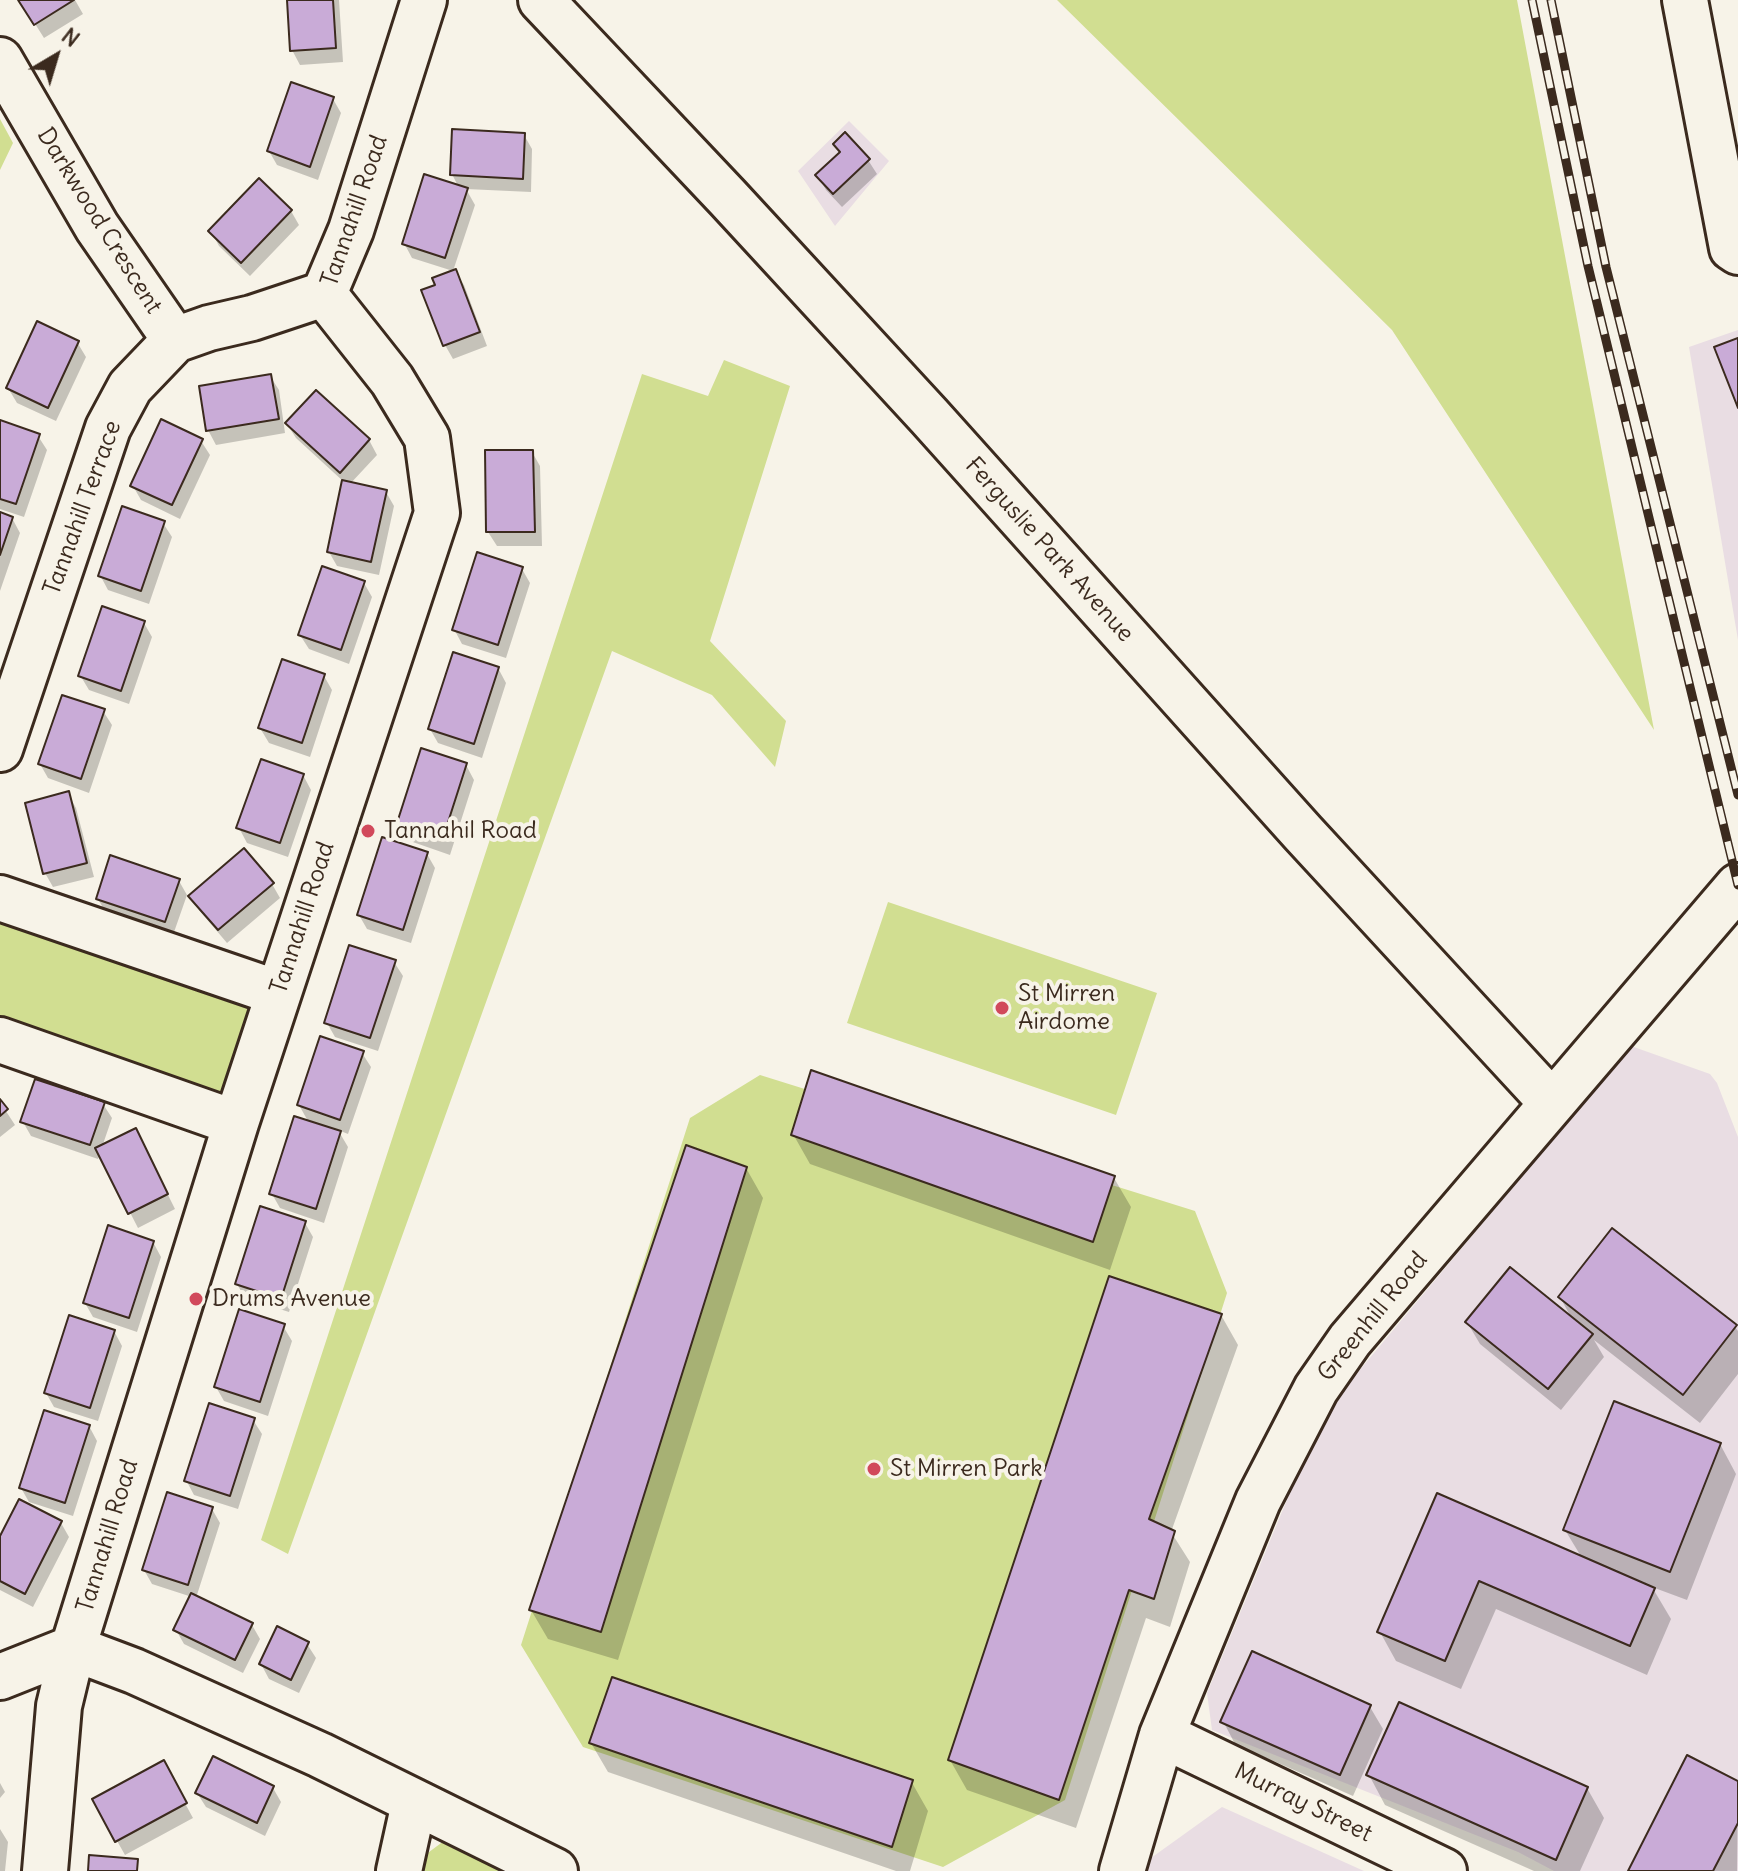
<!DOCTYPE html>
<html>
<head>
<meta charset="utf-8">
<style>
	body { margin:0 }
	#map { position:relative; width:1738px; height:1871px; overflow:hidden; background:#f7f3e8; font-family:Delius,sans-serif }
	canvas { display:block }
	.north { position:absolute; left:16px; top:16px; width:80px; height:80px; -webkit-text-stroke:6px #f7f3e8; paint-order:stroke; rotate:38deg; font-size:22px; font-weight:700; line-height:32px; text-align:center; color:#3b2a1e }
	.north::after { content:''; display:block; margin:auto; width:28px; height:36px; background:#3b2a1e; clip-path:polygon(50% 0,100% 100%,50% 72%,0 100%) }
</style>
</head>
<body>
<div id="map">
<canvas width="1738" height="1871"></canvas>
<div class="north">N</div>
</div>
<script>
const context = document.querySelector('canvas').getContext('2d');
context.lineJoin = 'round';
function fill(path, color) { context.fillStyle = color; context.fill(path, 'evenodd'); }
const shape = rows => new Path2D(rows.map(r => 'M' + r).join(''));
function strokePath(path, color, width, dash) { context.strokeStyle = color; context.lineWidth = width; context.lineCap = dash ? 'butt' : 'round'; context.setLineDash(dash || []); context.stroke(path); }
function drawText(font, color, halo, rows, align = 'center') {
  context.font = font + ' Delius,sans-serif'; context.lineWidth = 8; context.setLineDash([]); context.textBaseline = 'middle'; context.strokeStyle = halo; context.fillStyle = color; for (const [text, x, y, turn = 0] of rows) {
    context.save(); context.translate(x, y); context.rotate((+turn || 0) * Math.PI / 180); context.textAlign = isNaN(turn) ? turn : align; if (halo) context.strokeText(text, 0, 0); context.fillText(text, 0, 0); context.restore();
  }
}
const built = shape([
	[849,121,889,161,835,226,798,171],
	[1738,330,1738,640,1689,347],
	[1631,1046,1710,1074,1717,1083,1738,1137,1738,1871,1554,1871,1518,1852,1212,1730,1207,1693,1322,1415],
	[1222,1807,1364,1871,1148,1871,1151,1858]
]);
const green = shape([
	[1057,0,1517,0,1654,730,1392,330],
	[0,119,13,143,0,170],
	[724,360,790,386,710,641,786,721,775,767,712,695,612,651,288,1554,261,1540,642,374,708,396],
	[888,902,1157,993,1116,1115,847,1023],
	[0,913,261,1000,227,1107,0,1028],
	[760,1075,1195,1211,1227,1293,1065,1800,943,1867,583,1747,521,1645,690,1118],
	[452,1835,528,1871,421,1871,425,1855]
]);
const shadow = shape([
	[20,0,75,0,83,14,44,38],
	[289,0,339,0,343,62,300,65,292,50],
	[333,99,341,113,318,180,277,165,269,151],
	[524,135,532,149,531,192,466,189,475,205,453,271,412,258,404,243,459,188,452,174],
	[835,144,868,160,877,174,842,207,826,190,818,176,841,154],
	[291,211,299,225,250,276,219,246,211,231],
	[455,271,464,285,487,346,453,359,445,345,438,286],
	[77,342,86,357,56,421,17,403,8,388],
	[270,376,279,390,285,433,216,445,208,430],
	[0,423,38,436,47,450,24,517,0,509],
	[287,424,369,440,377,455,350,484,386,492,394,506,379,575,337,566,329,552,344,482,296,438],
	[201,441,210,455,180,519,141,500,133,486],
	[532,452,540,466,542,546,497,546,488,532],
	[0,514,12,518,20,533,0,591],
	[163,523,172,537,149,604,108,590,100,575],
	[522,569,530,583,506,658,462,644,454,629],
	[364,583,372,597,349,664,309,649,300,635],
	[144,623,152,637,129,704,89,690,80,675],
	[498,668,506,683,482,758,438,743,430,729],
	[324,676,332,690,310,757,269,743,260,728],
	[103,711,112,725,89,793,48,778,40,764],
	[466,765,474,780,450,855,407,840,398,826],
	[303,775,311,790,288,857,247,843,239,828],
	[68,794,76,808,94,877,53,887,45,873],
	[427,854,435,868,411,943,367,929,359,915],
	[179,881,187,895,173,935,106,913,98,899],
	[272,884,280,898,227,943,199,910,191,896],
	[394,962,403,976,378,1051,335,1037,327,1023],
	[362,1053,371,1067,348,1134,338,1130,348,1147,324,1223,280,1208,272,1194,309,1123,299,1105],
	[0,1102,15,1125,0,1137],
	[103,1104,112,1118,102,1147,143,1145,175,1209,138,1228,100,1154,98,1159,31,1136,23,1122],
	[793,1134,1114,1178,1131,1207,1110,1270,810,1164],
	[746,1168,763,1198,618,1660,548,1639,531,1610],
	[305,1223,313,1237,289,1312,245,1298,237,1284],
	[153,1242,161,1257,137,1332,93,1317,85,1303],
	[1560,1297,1735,1327,1738,1331,1738,1374,1700,1423,1594,1340,1604,1357,1561,1410,1480,1344,1467,1322,1573,1321],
	[1221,1315,1238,1345,1171,1532,1190,1562,1170,1627,1146,1618,1076,1828,967,1790,950,1760],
	[283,1326,292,1341,268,1416,224,1401,216,1387],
	[114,1331,122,1346,98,1421,54,1407,46,1393],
	[253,1420,262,1434,238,1509,194,1495,186,1480],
	[89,1426,97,1441,73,1516,29,1502,21,1488],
	[1720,1444,1736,1474,1687,1600,1652,1587,1671,1619,1647,1675,1496,1609,1461,1689,1396,1661,1380,1632,1438,1496,1582,1558,1565,1530],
	[212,1509,220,1523,196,1598,252,1625,260,1639,243,1673,184,1644,176,1630,192,1597,152,1584,144,1570],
	[61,1523,69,1537,33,1607,0,1590,0,1540],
	[307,1644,316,1658,299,1693,269,1679,261,1664],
	[1370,1707,1383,1729,1353,1796,1235,1744,1223,1721],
	[591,1743,911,1781,928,1811,910,1871,896,1871,608,1772],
	[163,1763,193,1818,125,1855,94,1800],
	[1369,1775,1587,1788,1604,1818,1580,1871,1534,1871,1385,1805],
	[0,1783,5,1792,0,1798],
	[1738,1783,1737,1871,1630,1871],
	[273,1788,281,1802,265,1836,206,1807,197,1793],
	[0,1829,8,1842,5,1871,0,1871]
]);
const building = shape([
	[18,0,74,0,34,25,18,0],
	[287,0,333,0,336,48,290,51,287,0],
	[291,82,334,97,310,167,267,151,291,82],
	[452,129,525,133,523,179,450,175,452,129],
	[845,132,870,159,833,194,815,175,840,152,833,144,845,132],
	[424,174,468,188,445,258,402,244,424,174],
	[259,178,292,210,241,263,208,231,259,178],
	[456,269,480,332,443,346,421,290,435,285,432,278,456,269],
	[37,321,79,341,48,408,6,388,37,321],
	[1738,338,1738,408,1714,347,1738,338],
	[271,374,279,419,206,431,199,386,271,374],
	[316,390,370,439,340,473,285,423,316,390],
	[161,419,203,439,172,505,130,486,161,419],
	[0,420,40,434,16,504,0,499,0,420],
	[485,450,533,450,535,532,486,532,485,450],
	[342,480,387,490,371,562,327,552,342,480],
	[122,506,165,521,141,591,98,576,122,506],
	[0,512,13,517,0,555,0,512],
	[477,552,523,567,498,645,452,630,477,552],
	[322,566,365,581,341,650,298,635,322,566],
	[102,606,145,621,121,691,78,676,102,606],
	[453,652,499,667,474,744,428,729,453,652],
	[282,659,325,674,302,743,258,728,282,659],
	[62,695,105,709,81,779,38,764,62,695],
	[421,748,467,763,442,841,396,826,421,748],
	[261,759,304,774,280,843,236,828,261,759],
	[69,791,87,863,43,874,25,803,69,791],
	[382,837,428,852,403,930,357,915,382,837],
	[244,848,274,883,218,930,188,896,244,848],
	[110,855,180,879,165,922,96,899,110,855],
	[349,945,396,960,370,1038,324,1023,349,945],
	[320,1036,364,1051,340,1120,297,1105,320,1036],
	[811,1070,1115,1176,1093,1242,791,1135,811,1070],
	[35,1079,105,1102,90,1145,20,1122,35,1079],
	[0,1099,8,1109,0,1116,0,1099],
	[294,1116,341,1131,316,1209,269,1194,294,1116],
	[136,1128,168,1194,128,1214,95,1148,136,1128],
	[686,1145,747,1167,601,1632,529,1610,686,1145],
	[260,1206,306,1221,281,1299,235,1284,260,1206],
	[108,1225,154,1241,129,1318,83,1303,108,1225],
	[1612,1228,1737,1325,1683,1395,1558,1297,1612,1228],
	[1510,1267,1593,1334,1548,1389,1465,1322,1510,1267],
	[1109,1276,1222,1314,1149,1519,1175,1531,1154,1599,1129,1590,1059,1800,948,1760,1109,1276],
	[239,1309,285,1324,260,1402,214,1387,239,1309],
	[69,1315,115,1330,90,1408,44,1393,69,1315],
	[1614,1401,1721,1443,1670,1572,1563,1530,1614,1401],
	[209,1403,255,1418,230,1496,184,1481,209,1403],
	[44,1410,90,1425,65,1503,19,1488,44,1410],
	[167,1492,213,1507,188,1585,142,1570,167,1492],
	[1437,1493,1655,1588,1630,1646,1479,1581,1445,1661,1377,1632,1437,1493],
	[19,1499,62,1521,25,1594,0,1581,0,1536,19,1499],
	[191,1593,253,1623,235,1660,173,1630,191,1593],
	[277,1626,309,1642,291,1680,259,1664,277,1626],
	[1252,1651,1371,1705,1340,1775,1220,1722,1252,1651],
	[612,1677,913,1780,892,1847,589,1743,612,1677],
	[1399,1702,1588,1787,1556,1860,1366,1775,1399,1702],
	[1687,1755,1738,1781,1738,1823,1713,1871,1628,1871,1687,1755],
	[213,1756,274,1786,257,1823,195,1793,213,1756],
	[164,1760,187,1803,115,1842,92,1799,164,1760],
	[89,1855,138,1859,137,1871,88,1871,89,1855]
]);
const minor = shape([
	[541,0,728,198,929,416,1303,833,1552,1103],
	[1685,0,1732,248,1738,252],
	[0,60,97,227,175,340],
	[324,294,351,230,424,0],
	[0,749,108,428,130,387,175,340,209,328,252,318,324,294],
	[0,898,278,993],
	[0,1040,236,1123],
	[73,1648,134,1671,320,1755,555,1871],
	[0,1677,73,1648],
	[1162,1735,1444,1871],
	[45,1871,59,1706,73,1648,236,1123,437,513,427,438,392,380,324,294],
	[399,1871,414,1803],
	[1122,1871,1162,1735,1258,1501,1316,1389,1350,1340,1738,886]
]);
const rail = shape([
	[1532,0,1588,266,1738,885],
	[1551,0,1606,267,1738,795]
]);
const markers = [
	[368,831,8,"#d1495b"],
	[1002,1008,8,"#d1495b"],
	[196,1299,8,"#d1495b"],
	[874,1469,8,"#d1495b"]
];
const streetNames = [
	["Tannahill Road",355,211,-71],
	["Darkwood Crescent",99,221,58],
	["Tannahill Terrace",83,508,-70],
	["Ferguslie Park Avenue",1049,550,48],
	["Tannahill Road",303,918,-72],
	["Greenhill Road",1373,1317,-51],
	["Tannahill Road",108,1536,-73],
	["Murray Street",1303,1803,26]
];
const poiNames = [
	["Tannahil Road",384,831],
	["St Mirren",1018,994],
	["Airdome",1018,1022],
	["Drums Avenue",212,1299],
	["St Mirren Park",890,1469]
];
fill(built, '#e9dde3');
fill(green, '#d1de91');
fill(shadow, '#0003');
fill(building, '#c9abd7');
strokePath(building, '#3b2a1e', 2);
strokePath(minor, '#3b2a1e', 50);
strokePath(minor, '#f7f3e8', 44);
strokePath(rail, '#3b2a1e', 9);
strokePath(rail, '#f7f3e8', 6, [18]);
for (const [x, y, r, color] of markers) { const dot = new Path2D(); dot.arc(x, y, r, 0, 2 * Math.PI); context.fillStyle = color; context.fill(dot); strokePath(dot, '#f7f3e8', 3); }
drawText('24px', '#3b2a1e', '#f7f3e8', streetNames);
drawText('24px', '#3b2a1e', '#f7f3e8', poiNames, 'left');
</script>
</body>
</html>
